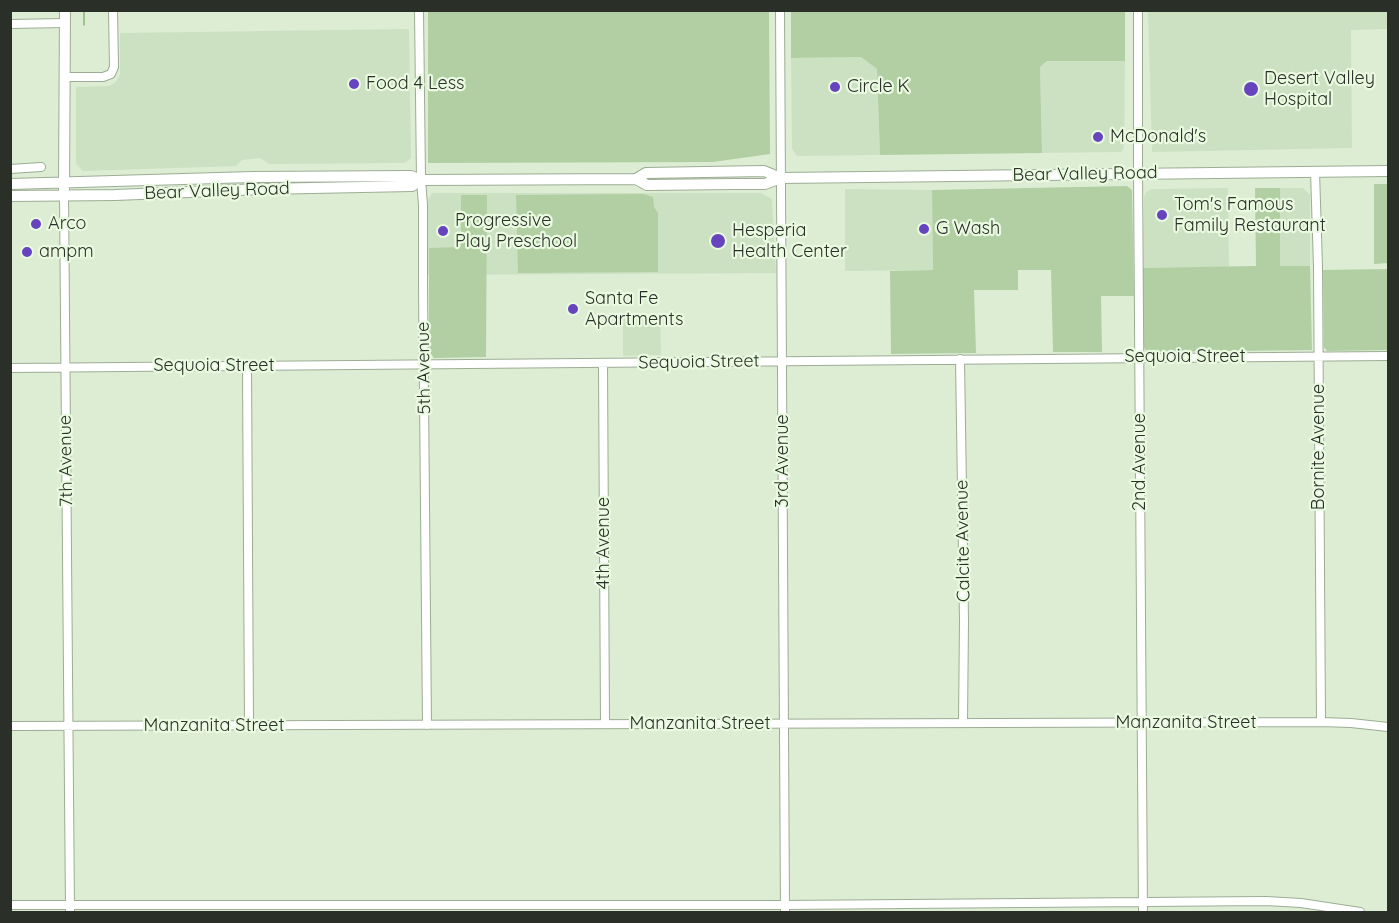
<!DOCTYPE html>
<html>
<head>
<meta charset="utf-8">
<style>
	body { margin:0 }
	#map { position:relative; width:1399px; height:923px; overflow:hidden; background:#dcedd4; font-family:Quicksand,sans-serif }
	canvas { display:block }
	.frame { position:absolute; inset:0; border:12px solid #2a3027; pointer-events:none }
</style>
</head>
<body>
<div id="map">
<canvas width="1399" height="923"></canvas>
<div class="frame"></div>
</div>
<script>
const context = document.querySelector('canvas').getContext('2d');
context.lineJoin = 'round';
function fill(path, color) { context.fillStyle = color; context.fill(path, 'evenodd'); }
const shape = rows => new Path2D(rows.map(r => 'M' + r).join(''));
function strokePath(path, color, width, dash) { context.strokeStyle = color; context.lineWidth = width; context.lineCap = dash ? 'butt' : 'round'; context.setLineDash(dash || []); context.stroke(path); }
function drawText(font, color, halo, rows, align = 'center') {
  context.font = font + ' Quicksand,sans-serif'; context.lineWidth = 4.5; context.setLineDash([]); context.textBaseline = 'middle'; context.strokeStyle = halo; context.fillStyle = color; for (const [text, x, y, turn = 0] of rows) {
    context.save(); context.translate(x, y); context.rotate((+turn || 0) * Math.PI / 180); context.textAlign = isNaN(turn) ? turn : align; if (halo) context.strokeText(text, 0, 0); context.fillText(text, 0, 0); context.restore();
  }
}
const built = shape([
	[1148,11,1388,11,1388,29,1351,30,1352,148,1152,152],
	[409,29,411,158,405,163,269,164,260,158,242,160,236,166,83,171,76,164,76,87,109,86,116,82,120,74,120,33],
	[861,57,877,69,880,155,797,156,792,149,791,58],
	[1047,61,1125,61,1124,147,1121,152,1042,153,1040,67],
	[1228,188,1229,267,1143,268,1144,197,1146,192,1152,189],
	[1280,188,1303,188,1310,195,1310,266,1280,266],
	[845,189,932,190,933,270,845,271],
	[432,193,761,193,772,199,776,273,428,275,428,200],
	[660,316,661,355,623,356,623,317]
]);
const green = shape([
	[428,11,769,11,770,154,713,162,428,163],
	[791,11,1125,11,1125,61,1047,61,1040,67,1042,153,880,155,877,69,861,57,791,58],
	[1374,184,1388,184,1388,263,1374,264],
	[1127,186,1132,190,1134,296,1101,296,1102,352,1053,352,1051,270,1018,270,1018,290,974,290,976,353,891,354,890,271,933,270,932,190],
	[1255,188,1280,188,1280,266,1310,266,1312,350,1148,352,1143,347,1143,268,1256,266],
	[643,194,653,197,654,207,658,213,658,272,518,273,516,195],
	[461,195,487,195,486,357,434,358,429,351,429,248,461,247],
	[1388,269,1388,350,1327,351,1324,347,1323,270]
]);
const stream = shape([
	[84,25,84,10]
]);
const minor = shape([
	[419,10,421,180,423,205,423,285,427,725],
	[780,10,785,912],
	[1138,10,1138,173,1143,912],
	[10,24,65,23],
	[65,77,103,77,111,74,114,67,113,10],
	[10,169,41,167],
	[1315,171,1318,267,1321,722],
	[64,196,70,912],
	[960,359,964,621,963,723],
	[603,363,605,724],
	[247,366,249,726],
	[10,368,1388,356],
	[10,726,1321,722,1351,723,1388,727],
	[10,905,785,905,1266,901,1301,903,1360,912]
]);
const major = shape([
	[636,179,646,173,764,171,781,178],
	[10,184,253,177,411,176,421,180,636,179,647,185,735,184,765,184,781,178,1388,171],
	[64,189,65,10],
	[10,196,115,195,262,189,412,186,421,180]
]);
const markers = [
	[354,84,6,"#6644bd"],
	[835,87,6,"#6644bd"],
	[1251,89,8,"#6644bd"],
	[1098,137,6,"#6644bd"],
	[1162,215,6,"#6644bd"],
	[36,224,6,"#6644bd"],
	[924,229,6,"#6644bd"],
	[443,231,6,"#6644bd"],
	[718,241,8,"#6644bd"],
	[27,252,6,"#6644bd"],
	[573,309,6,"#6644bd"]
];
const poiNames = [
	["Desert Valley",1264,79],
	["Hospital",1264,100],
	["Food 4 Less",366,84],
	["Circle K",847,87],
	["McDonald's",1110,137],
	["Tom's Famous",1174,205],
	["Family Restaurant",1174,226],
	["Progressive",455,221],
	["Play Preschool",455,242],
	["Arco",48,224],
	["G Wash",936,229],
	["Hesperia",732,231],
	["Health Center",732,252],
	["ampm",39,252],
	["Santa Fe",585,299],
	["Apartments",585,320]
];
const streetNames = [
	["Bear Valley Road",1085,174,-1],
	["Bear Valley Road",217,191,-2],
	["Sequoia Street",1185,357],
	["Sequoia Street",699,362,-1],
	["Sequoia Street",214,366],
	["5th Avenue",424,368,-91],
	["Bornite Avenue",1319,447,-90],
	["7th Avenue",66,461,-91],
	["3rd Avenue",783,461,-90],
	["2nd Avenue",1140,462,-90],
	["Calcite Avenue",963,541,-91],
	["4th Avenue",604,543,-90],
	["Manzanita Street",1186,723],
	["Manzanita Street",700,724],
	["Manzanita Street",214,726]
];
fill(built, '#cce1c2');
fill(green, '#b2cfa4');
strokePath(stream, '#8ab674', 1.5);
strokePath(minor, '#9dad95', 10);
strokePath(major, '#9dad95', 12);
strokePath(minor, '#fff', 8);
strokePath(major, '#fff', 10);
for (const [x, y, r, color] of markers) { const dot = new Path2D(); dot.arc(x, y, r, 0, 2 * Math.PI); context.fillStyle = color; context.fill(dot); strokePath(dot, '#e9fae1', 2); }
drawText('18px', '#2a3027', '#e9fae1', poiNames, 'left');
drawText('18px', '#2a3027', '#e9fae1', streetNames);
</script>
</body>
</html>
